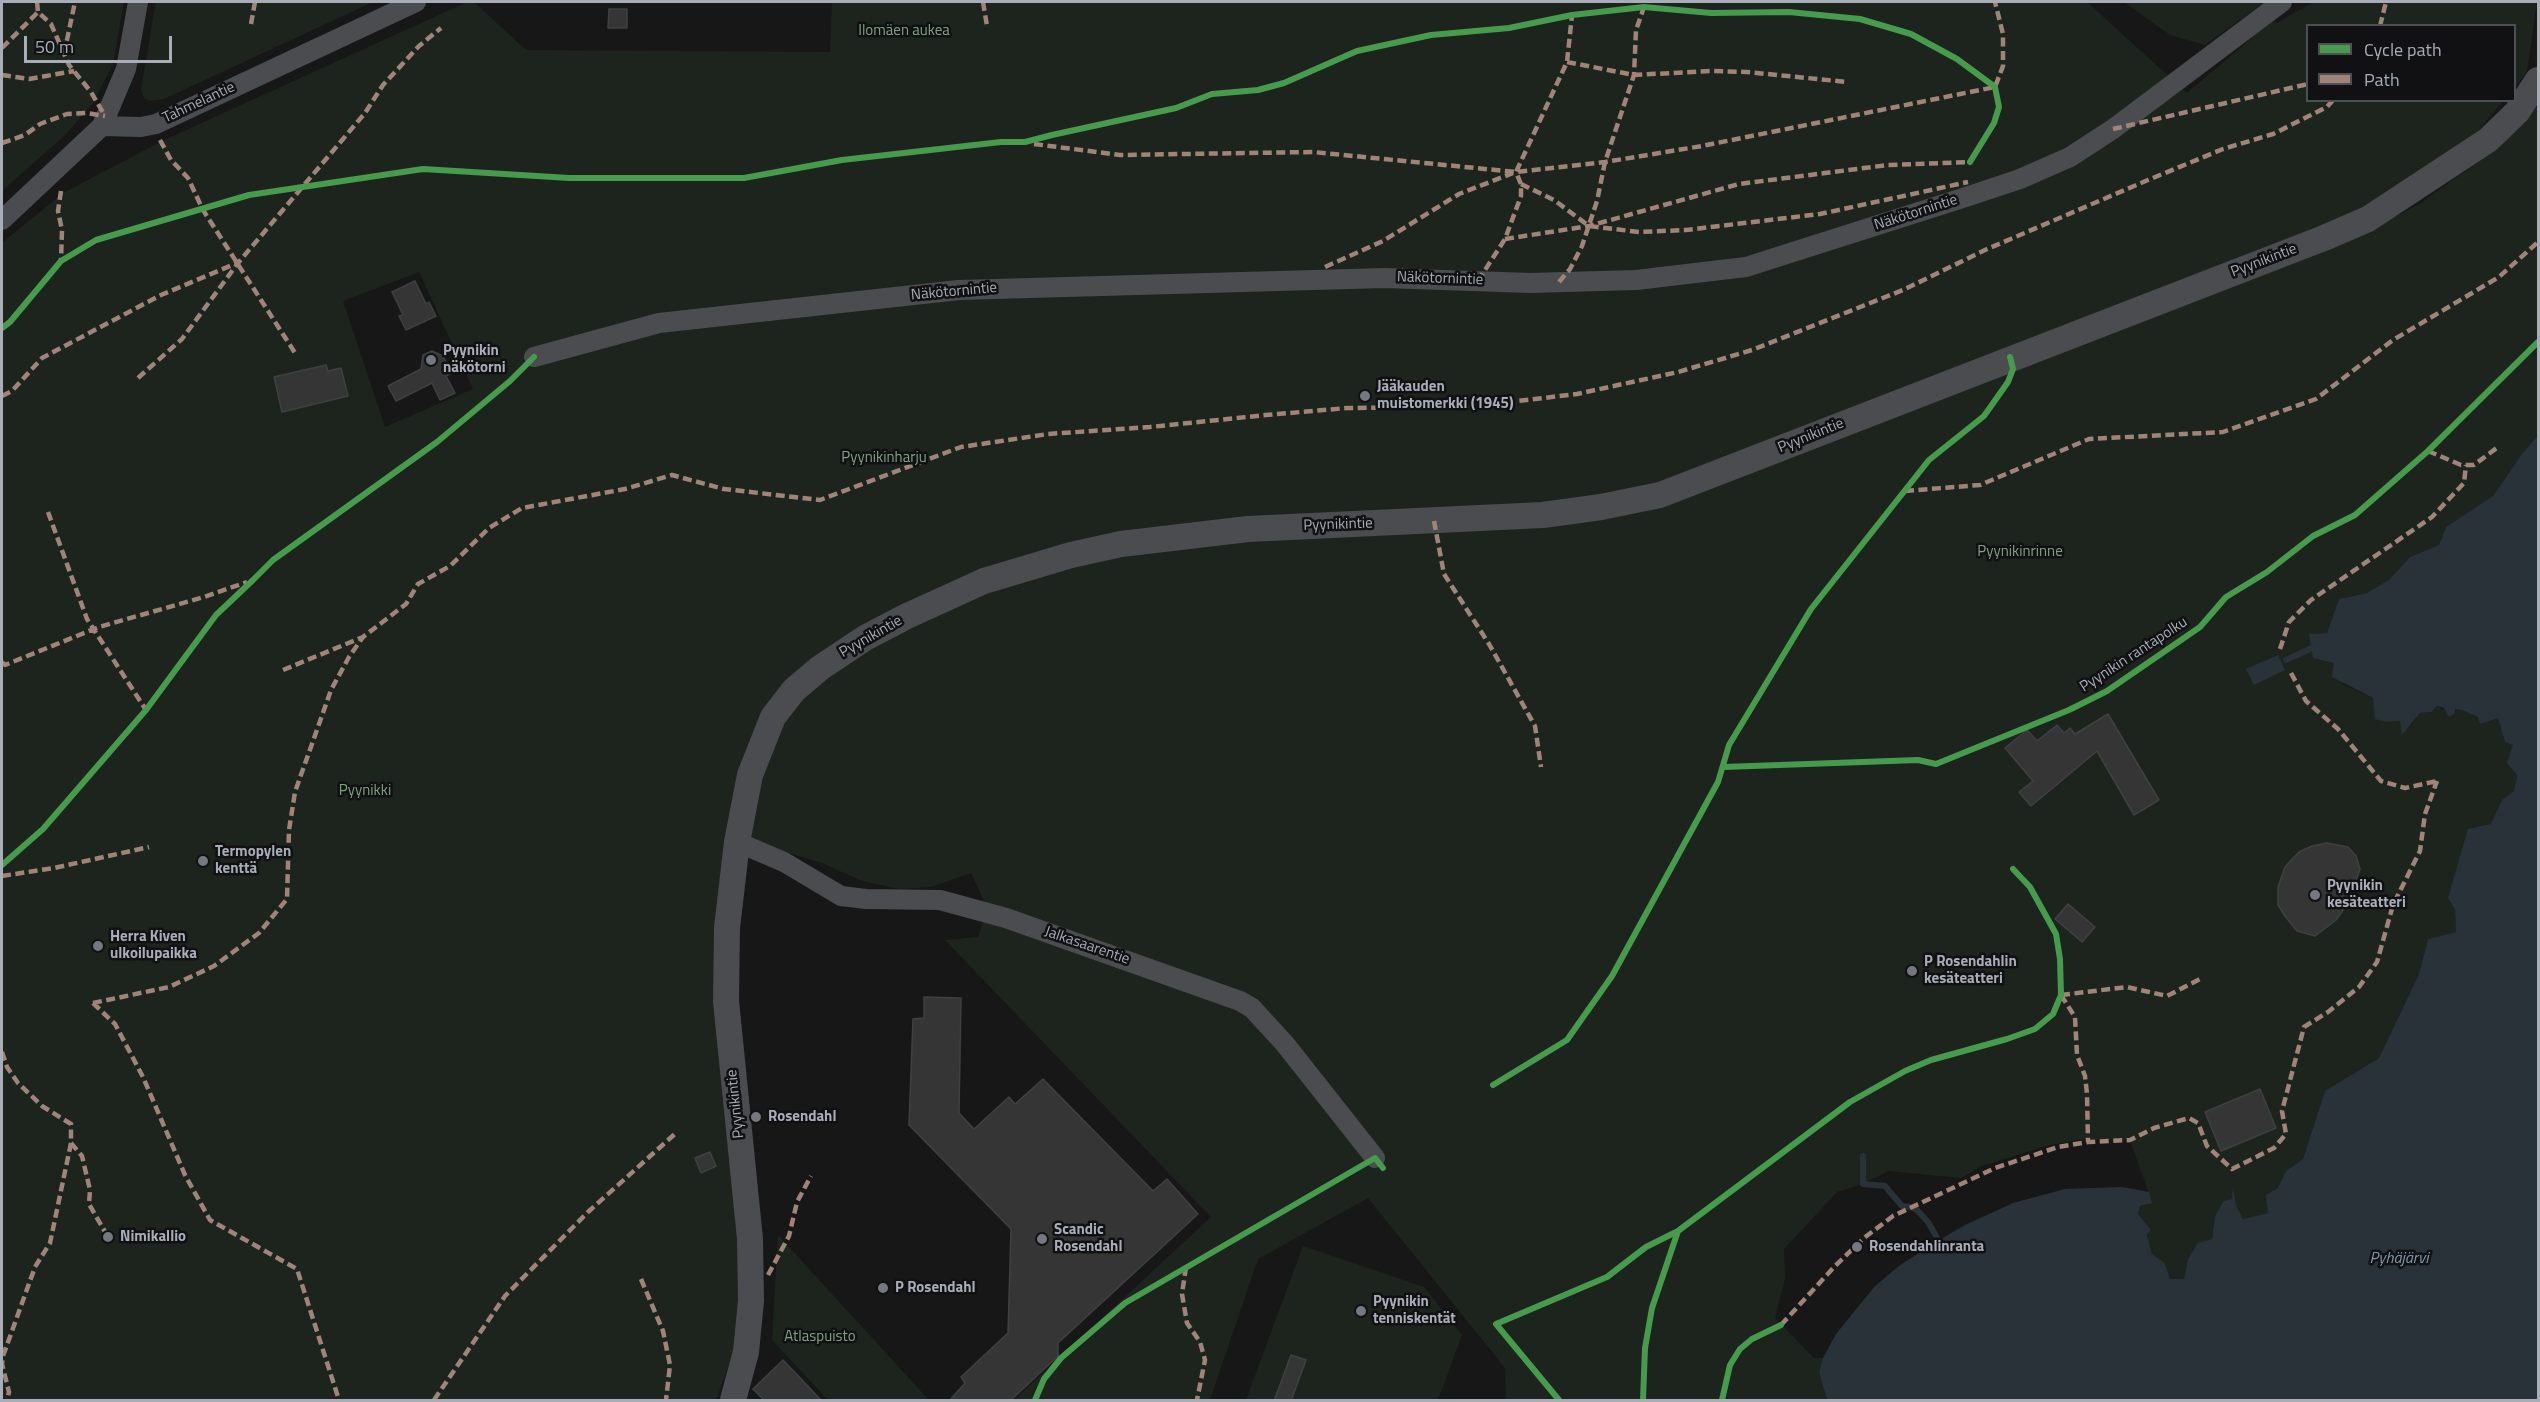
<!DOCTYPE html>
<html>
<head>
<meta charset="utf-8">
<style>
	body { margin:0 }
	#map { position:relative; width:2540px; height:1402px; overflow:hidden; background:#171717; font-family:"Titillium Web",sans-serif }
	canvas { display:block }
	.frame { position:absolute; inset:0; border:3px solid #a8adb8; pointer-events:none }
	.legend { position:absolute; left:2306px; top:24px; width:210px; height:78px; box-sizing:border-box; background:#111113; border:2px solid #4d4f55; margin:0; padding:8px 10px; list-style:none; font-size:18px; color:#a8adb8 }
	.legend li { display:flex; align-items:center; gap:12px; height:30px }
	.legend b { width:30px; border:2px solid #4d4f55 }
	.scale { position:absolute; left:24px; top:36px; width:148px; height:27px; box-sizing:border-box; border:3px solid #a8adb8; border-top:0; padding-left:8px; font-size:18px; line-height:21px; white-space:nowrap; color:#a8adb8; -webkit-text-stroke:4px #111113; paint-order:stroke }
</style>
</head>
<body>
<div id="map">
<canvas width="2540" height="1402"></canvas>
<div class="frame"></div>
<ul class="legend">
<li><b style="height:8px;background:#469c4c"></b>Cycle path</li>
<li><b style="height:8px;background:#a18479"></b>Path</li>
</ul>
<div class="scale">50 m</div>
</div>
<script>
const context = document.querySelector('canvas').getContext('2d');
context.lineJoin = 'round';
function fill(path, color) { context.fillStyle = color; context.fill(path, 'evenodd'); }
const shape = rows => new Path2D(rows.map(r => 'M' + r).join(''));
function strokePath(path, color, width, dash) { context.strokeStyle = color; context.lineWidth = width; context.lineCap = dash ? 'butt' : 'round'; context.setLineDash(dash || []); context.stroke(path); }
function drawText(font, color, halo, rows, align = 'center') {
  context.font = font + ' "Titillium Web",sans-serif'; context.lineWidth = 5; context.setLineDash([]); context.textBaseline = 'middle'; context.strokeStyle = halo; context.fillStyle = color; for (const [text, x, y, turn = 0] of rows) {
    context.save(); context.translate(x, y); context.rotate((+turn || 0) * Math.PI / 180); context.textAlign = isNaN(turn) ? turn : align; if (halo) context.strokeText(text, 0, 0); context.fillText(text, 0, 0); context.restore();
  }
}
const green = shape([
	[2,2,124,2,113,64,93,103,64,136,2,191],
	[156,2,373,2,164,99,150,101,144,98,141,90],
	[467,2,474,2,526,50,830,52,832,2,2087,2,2187,93,2272,21,2277,23,2314,2,2537,2,2527,72,2515,87,2514,26,2308,26,2308,100,2503,101,2478,131,2382,195,2395,217,2421,203,2495,150,2538,105,2538,451,2510,471,2493,496,2446,527,2439,545,2410,557,2390,579,2367,593,2339,599,2327,633,2310,634,2334,663,2344,685,2373,698,2386,722,2400,721,2409,728,2420,713,2431,712,2437,706,2453,713,2455,713,2455,709,2462,710,2478,717,2498,718,2505,742,2513,745,2517,774,2514,791,2502,800,2455,909,2456,932,2428,939,2419,974,2379,1058,2325,1091,2303,1159,2286,1171,2268,1213,2243,1219,2236,1205,2234,1191,2232,1199,2215,1216,2212,1239,2188,1259,2184,1279,2170,1279,2165,1263,2152,1254,2147,1235,2151,1230,2138,1214,2140,1206,2152,1202,2130,1140,2082,1139,2046,1146,1982,1166,1961,1178,1888,1171,1863,1184,1837,1192,1784,1249,1785,1279,1775,1318,1814,1358,1823,1358,1819,1372,1827,1400,1506,1400,1505,1368,1368,1198,1258,1259,1210,1400,1014,1400,1211,1217,945,940,978,937,987,907,971,873,931,887,900,889,862,881,822,863,727,834,746,1209,740,1336,716,1400,2,1400,2,243,63,193,162,141],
	[419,272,473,389,385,427,343,301],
	[2124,2,2265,2,2205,45,2170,35],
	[778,1235,929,1400,828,1400,772,1340],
	[1303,1246,1424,1287,1462,1335,1438,1400,1246,1400]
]);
const water = shape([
	[2538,436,2538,1400,1827,1400,1819,1372,1823,1358,1836,1334,1875,1286,1899,1266,1931,1245,1965,1225,2013,1203,2065,1189,2122,1187,2149,1192,2152,1203,2140,1206,2138,1214,2151,1230,2147,1235,2152,1254,2165,1263,2170,1279,2184,1279,2188,1259,2198,1243,2212,1239,2215,1216,2224,1201,2232,1199,2233,1187,2236,1205,2243,1219,2268,1213,2266,1195,2278,1188,2286,1171,2303,1159,2325,1091,2379,1058,2419,974,2428,939,2456,932,2455,909,2448,898,2468,829,2491,824,2502,800,2514,791,2517,775,2507,763,2513,745,2505,742,2498,718,2480,724,2478,717,2462,710,2455,709,2455,713,2449,717,2444,708,2437,706,2431,712,2420,713,2402,735,2400,721,2386,722,2375,719,2373,698,2332,677,2334,663,2313,658,2309,634,2327,633,2339,599,2367,593,2390,579,2410,557,2439,545,2446,527,2493,496,2522,454],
	[2278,655,2285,670,2254,685,2246,669]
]);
const stream = shape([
	[2286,660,2312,648],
	[1863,1156,1863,1184,1885,1186,1902,1206,1911,1207,1917,1210,1928,1222,1939,1241]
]);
const building = shape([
	[609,9,627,9,627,28,608,28,609,9],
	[415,281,426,304,429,302,436,316,406,330,399,316,403,315,392,292,415,281],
	[432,351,443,356,452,373,446,376,455,393,440,400,432,383,396,401,388,386,421,369,423,355,432,351],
	[326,365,328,371,341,368,348,396,282,412,274,377,326,365],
	[2108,714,2159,800,2134,815,2097,751,2031,806,2019,792,2033,781,2005,748,2027,730,2037,741,2057,725,2064,733,2070,728,2075,734,2108,714],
	[2327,843,2348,847,2356,856,2360,869,2348,903,2336,920,2315,936,2297,931,2285,916,2278,905,2278,887,2285,867,2299,852,2312,846,2327,843],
	[2068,904,2095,927,2082,942,2055,919,2068,904],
	[924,997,961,998,959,1113,974,1129,1009,1097,1015,1104,1043,1079,1153,1191,1167,1179,1198,1214,1058,1343,1058,1356,1010,1401,949,1401,965,1383,961,1377,1008,1333,1011,1229,909,1125,913,1019,924,1018,924,997],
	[2260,1089,2276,1128,2221,1151,2205,1112,2260,1089],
	[710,1152,716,1166,701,1173,695,1158,710,1152],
	[1291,1355,1306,1360,1291,1401,1274,1401,1291,1355],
	[783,1360,822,1401,765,1401,753,1389,783,1360]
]);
const minor = shape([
	[102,126,126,69,138,2],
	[2,220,102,126,141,127,156,124,416,2],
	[534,357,659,323,959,290,1385,278,1530,283,1636,280,1746,267,1969,196,2020,179,2070,157,2113,129,2282,2],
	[737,842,784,862,841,896,866,899,940,900,1006,918,1240,1001,1252,1008,1285,1044,1375,1158]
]);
const tertiary = shape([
	[733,1400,746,1352,751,1301,750,1239,726,1001,727,928,737,842,750,775,773,717,794,690,820,668,865,638,907,616,984,581,1071,555,1121,544,1248,529,1543,515,1601,507,1660,495,2324,238,2368,219,2488,140,2517,112,2538,80]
]);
const quiet = shape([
	[37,2,38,12,51,24,69,65,91,92,105,116],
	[983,2,987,26],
	[251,24,255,2],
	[2380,26,2386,2],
	[2,48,38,12],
	[64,54,75,2],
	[1567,62,1634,75,1711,71,1747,72,1847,82],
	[2,75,29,79,74,71],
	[2113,129,2308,84],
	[160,140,171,160,188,178,203,210,297,356],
	[2,143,25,135,40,124,67,114,87,113,105,116],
	[1034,144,1120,155,1313,152,1516,172,1605,162,1702,146,1995,87,2003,66,2003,34,1995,2],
	[1521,184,1554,200,1589,226,1639,232,1686,230,1820,214,1968,182],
	[61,191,58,211,62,230,61,261],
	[1505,239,1589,226,1739,184,1888,165,1970,162],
	[1325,267,1383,241,1459,194,1513,173],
	[1478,281,1505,239,1521,196,1521,184,1516,172,1567,62,1572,15],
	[1559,282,1570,269,1582,246,1597,201,1605,162,1634,75,1636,30,1644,7],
	[138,378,182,339,238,263,365,113,383,85,419,46,441,28],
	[2,396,12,391,42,358,161,295,237,263],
	[2428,451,2461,465,2474,465,2498,447],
	[1905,491,1980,485,2089,439,2223,432,2316,399,2393,340,2499,277,2538,242],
	[48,512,87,619,146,710],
	[1434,521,1444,574,1489,644,1535,726,1541,767],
	[2280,649,2289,622,2311,600,2432,517,2464,483,2466,465],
	[2,662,5,665,99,627,204,597,247,582],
	[283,670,363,637,406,604,418,584,450,566,489,528,522,508,625,489,672,475,724,489,820,500,961,447,1048,434,1150,427,1266,415,1347,408,1446,407,1501,403,1577,394,1678,372,1752,350,1903,290,1985,250,2148,180,2223,149,2273,134,2327,107,2333,100],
	[2291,673,2306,701,2338,729,2381,781,2405,788,2437,781],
	[2,876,54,868,149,847],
	[2061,995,2075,1017,2077,1055,2085,1076,2087,1094,2088,1142],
	[2061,995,2127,987,2167,996,2200,979],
	[93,1003,169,987,214,966,259,933,287,899,289,830,295,792,331,690,349,657,363,637],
	[93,1003,115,1024,143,1077,185,1175,210,1220,297,1269,339,1400],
	[2,1052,7,1067,18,1083,42,1106,71,1124,71,1143,50,1243,35,1267,3,1356,2,1364,9,1392,7,1400],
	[71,1143,82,1156,90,1190,89,1204,108,1237],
	[1186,1267,1182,1294,1187,1323,1200,1342,1205,1360,1197,1400],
	[768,1275,789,1236,797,1202,811,1176],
	[641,1279,663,1331,670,1365,666,1400],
	[1781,1325,1835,1266,1864,1238,1893,1216,1995,1168,2058,1147,2088,1142,2130,1140,2154,1128,2189,1118,2198,1123,2207,1146,2232,1169,2274,1148,2286,1134,2282,1111,2304,1027,2328,1012,2359,987,2377,962,2393,905,2420,851,2425,814,2437,781],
	[434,1400,505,1296,588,1212,677,1132]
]);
const cycleway = shape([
	[2,328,10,322,61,261,96,240,249,195,423,169,569,178,744,178,842,160,1001,142,1025,142,1052,135,1176,108,1212,94,1258,90,1284,83,1357,51,1431,35,1509,28,1572,15,1644,7,1711,13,1789,12,1860,19,1911,34,1957,59,1995,87,1999,107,1994,123,1970,162],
	[1724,767,1918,760,1936,764,2069,710,2107,691,2200,627,2226,597,2267,572,2313,536,2355,515,2428,451,2538,342],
	[2,865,43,829,146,710,216,615,253,580,273,560,437,442,510,381,534,357],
	[1493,1085,1567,1040,1612,976,1718,782,1729,745,1811,609,1929,460,1984,416,2008,382,2013,369,2010,357],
	[1035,1400,1044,1379,1061,1358,1125,1303,1375,1158,1383,1168],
	[1559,1400,1496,1324,1607,1277,1646,1247,1678,1231,1850,1102,1905,1071,1931,1060,2007,1039,2035,1029,2053,1014,2061,995,2060,959,2056,934,2030,887,2013,869],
	[1643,1400,1645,1348,1652,1308,1678,1231],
	[1722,1400,1730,1365,1740,1349,1752,1339,1781,1325]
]);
const markers = [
	[431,360,6,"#757880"],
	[1365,396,6,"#757880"],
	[203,861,6,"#757880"],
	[2315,895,6,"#757880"],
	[98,946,6,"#757880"],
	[1912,971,6,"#757880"],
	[756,1117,6,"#757880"],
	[108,1237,6,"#757880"],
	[1042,1239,6,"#757880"],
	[1857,1247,6,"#757880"],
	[883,1288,6,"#757880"],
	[1361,1311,6,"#757880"]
];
const parkNames = [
	["Ilomäen aukea",904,31],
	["Pyynikinharju",884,458],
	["Pyynikinrinne",2020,552],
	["Pyynikki",365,791],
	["Atlaspuisto",820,1337]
];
const streetNames = [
	["Tahmelantie",199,103,-25],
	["Näkötornintie",1916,213,-18],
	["Pyynikintie",2264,261,-21],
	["Näkötornintie",1440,279,2],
	["Näkötornintie",954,292,-5],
	["Pyynikintie",1811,436,-22],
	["Pyynikintie",1338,525,-2],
	["Pyynikintie",871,637,-30],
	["Pyynikin rantapolku",2134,655,-33],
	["Jalkasaarentie",1087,946,19],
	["Pyynikintie",736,1104,-96]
];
const poiNames = [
	["Pyynikin",443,351],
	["näkötorni",443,368],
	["Jääkauden",1377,387],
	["muistomerkki (1945)",1377,404],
	["Termopylen",215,852],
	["kenttä",215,869],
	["Pyynikin",2327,886],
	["kesäteatteri",2327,903],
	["Herra Kiven",110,937],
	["ulkoilupaikka",110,954],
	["P Rosendahlin",1924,962],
	["kesäteatteri",1924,979],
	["Rosendahl",768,1117],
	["Scandic",1054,1230],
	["Rosendahl",1054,1247],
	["Nimikallio",120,1237],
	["Rosendahlinranta",1869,1247],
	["P Rosendahl",895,1288],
	["Pyynikin",1373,1302],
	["tenniskentät",1373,1319]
];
const waterNames = [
	["Pyhäjärvi",2399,1259]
];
fill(green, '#1d241e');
fill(water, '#2a3239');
strokePath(stream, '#2a3239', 6);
fill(building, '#353536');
strokePath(building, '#3f4043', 1.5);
strokePath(minor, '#4b4c50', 20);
strokePath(tertiary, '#4b4c50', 26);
strokePath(quiet, '#a18479', 4.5, [9, 4.5]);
strokePath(cycleway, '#469c4c', 6);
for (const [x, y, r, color] of markers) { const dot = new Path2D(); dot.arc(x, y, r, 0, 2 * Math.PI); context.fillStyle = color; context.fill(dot); strokePath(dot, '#111113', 2); }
drawText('15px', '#7fa381', '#111113', parkNames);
drawText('15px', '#a8adb8', '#111113', streetNames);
drawText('bold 15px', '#a8adb8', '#111113', poiNames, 'left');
drawText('italic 16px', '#7f9bb3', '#111113', waterNames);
</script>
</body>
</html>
